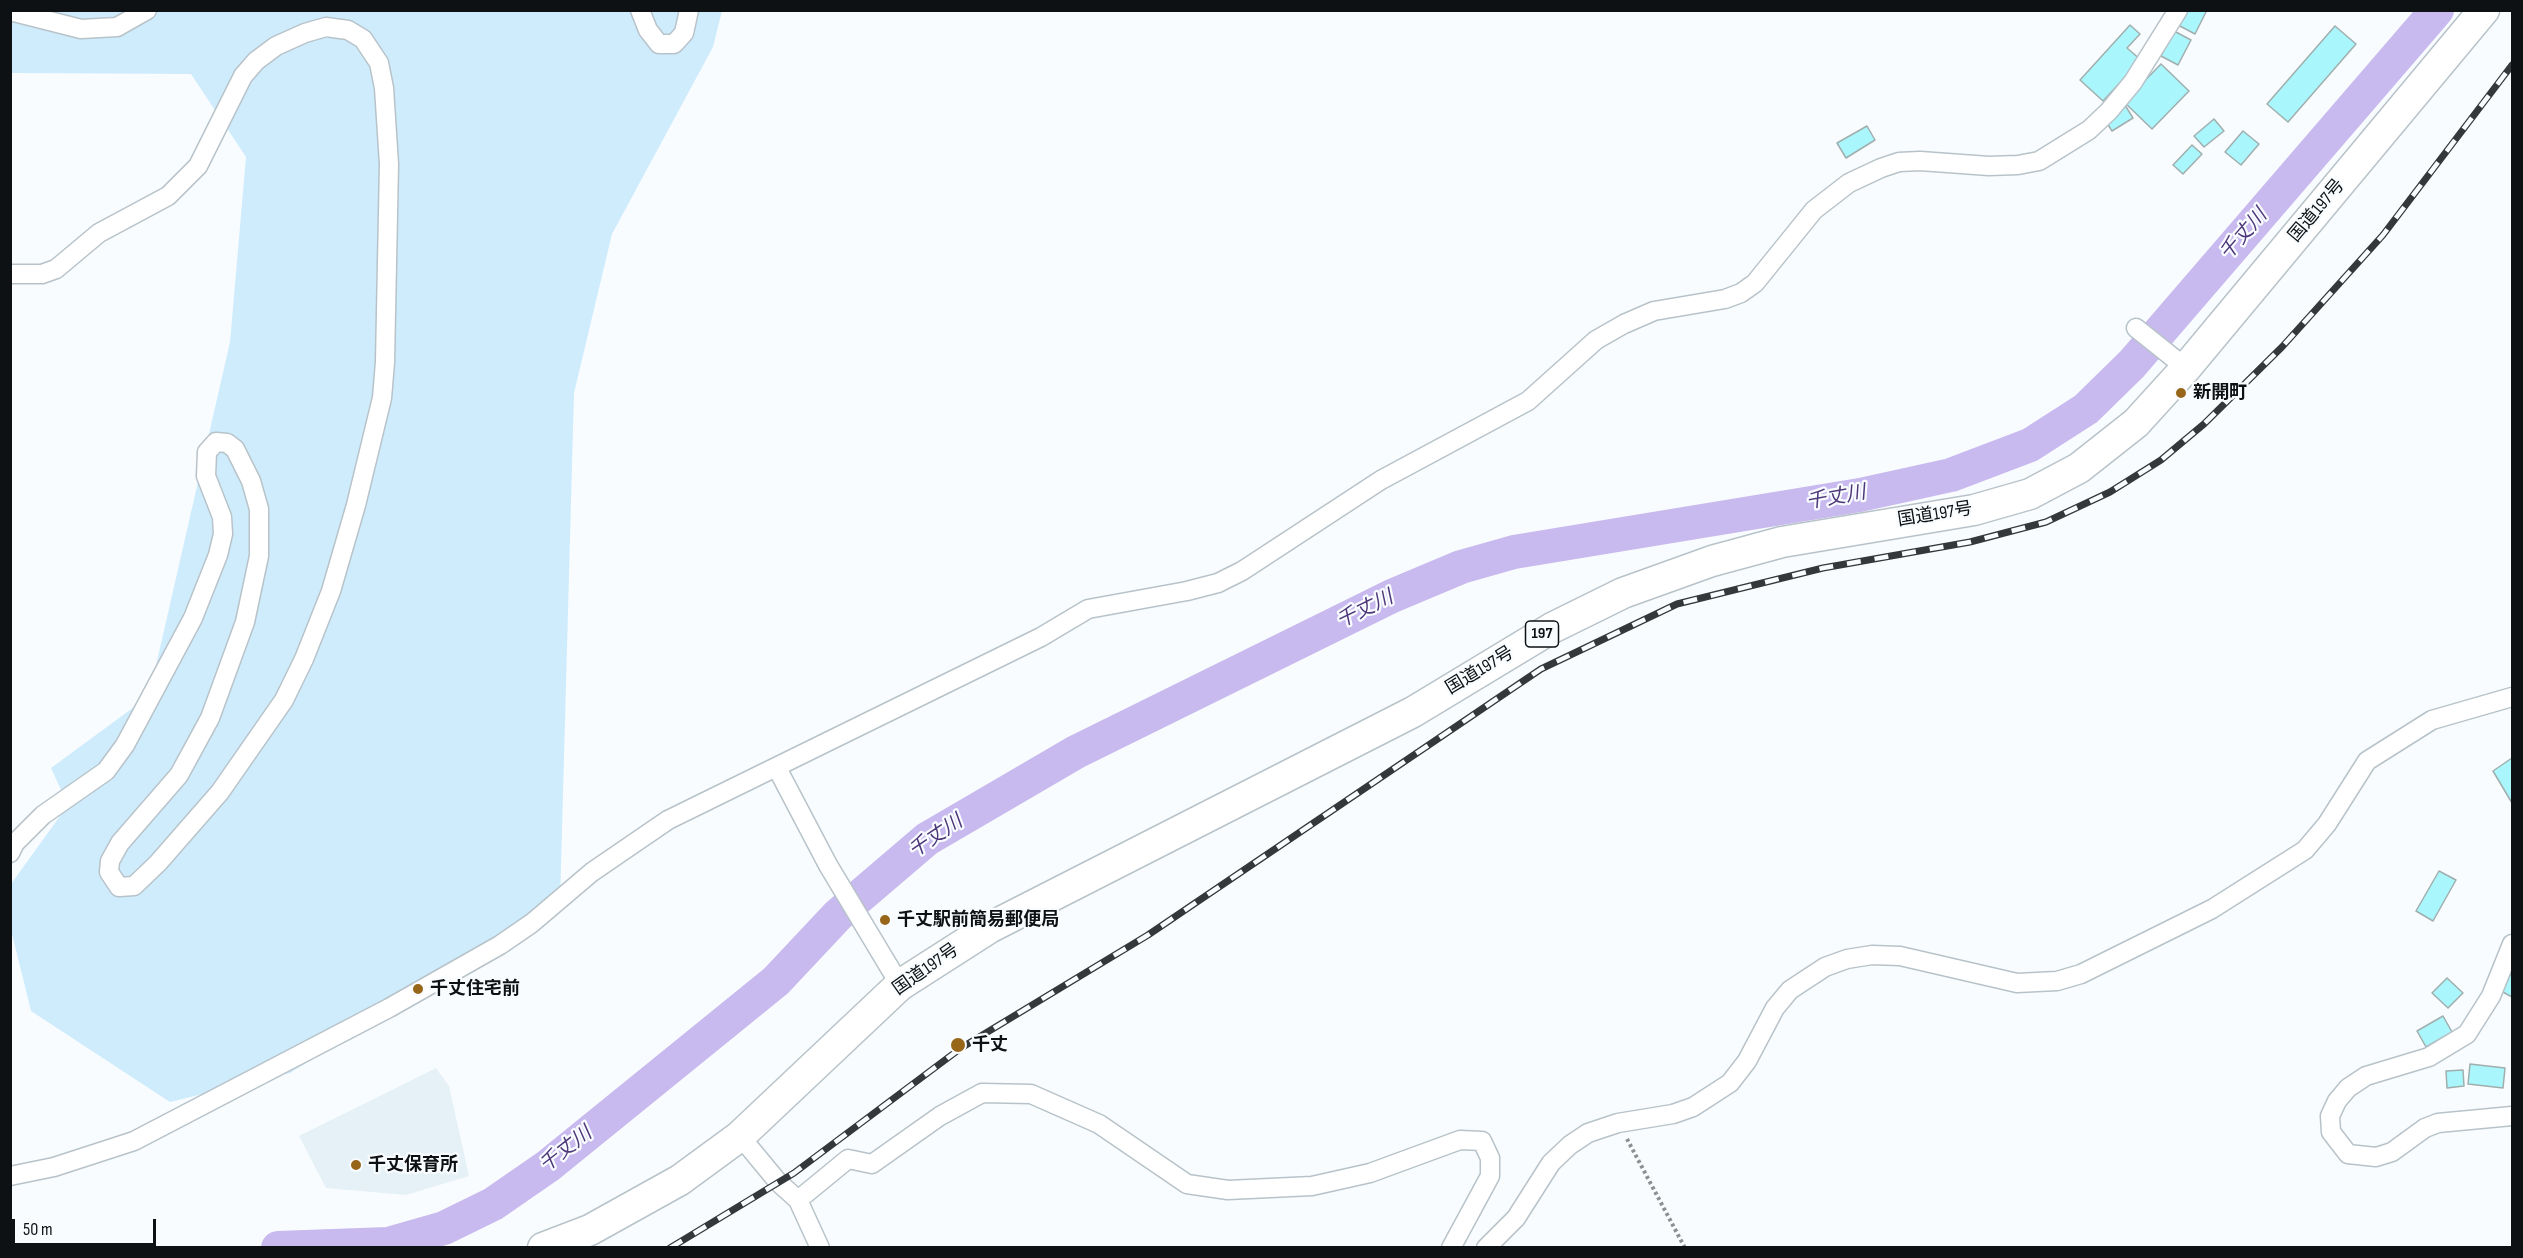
<!DOCTYPE html>
<html>
<head>
<meta charset="utf-8">
<style>
	body { margin:0 }
	#map { position:relative; width:2523px; height:1258px; overflow:hidden; background:#f8fcff; font-family:"Sofia Sans Condensed",sans-serif }
	canvas { display:block }
	.frame { position:absolute; inset:0; border:12px solid #0d1113; pointer-events:none }
	.scale { position:absolute; left:12px; top:1219px; width:144px; height:27px; box-sizing:border-box; border:3px solid #0d1113; border-top:0; padding-left:8px; font-size:18px; line-height:21px; white-space:nowrap; color:#0d1113; -webkit-text-stroke:4px #f8fcff; paint-order:stroke }
</style>
</head>
<body>
<div id="map">
<canvas width="2523" height="1258"></canvas>
<div class="frame"></div>
<div class="scale">50 m</div>
</div>
<script>
const context = document.querySelector('canvas').getContext('2d');
context.lineJoin = 'round';
function fill(path, color) { context.fillStyle = color; context.fill(path, 'evenodd'); }
const shape = rows => new Path2D(rows.map(r => 'M' + r).join(''));
function strokePath(path, color, width, dash) { context.strokeStyle = color; context.lineWidth = width; context.lineCap = dash ? 'butt' : 'round'; context.setLineDash(dash || []); context.stroke(path); }
function drawText(font, color, halo, rows, align = 'center') {
  context.font = font + ' "Sofia Sans Condensed","Noto Sans JP",sans-serif'; context.lineWidth = 4.5; context.setLineDash([]); context.textBaseline = 'middle'; context.strokeStyle = halo; context.fillStyle = color; for (const [text, x, y, turn = 0] of rows) {
    context.save(); context.translate(x, y); context.rotate((+turn || 0) * Math.PI / 180); context.textAlign = isNaN(turn) ? turn : align; if (halo) context.strokeText(text, 0, 0); context.fillText(text, 0, 0); context.restore();
  }
}
const built = shape([
	[436,1068,449,1086,469,1176,406,1195,326,1188,299,1136]
]);
const green = shape([
	[11,11,722,11,713,47,612,234,574,393,560,903,290,1073,170,1102,31,1011,11,930,11,884,68,805,51,768,149,696,230,342,246,157,191,74,11,73]
]);
const river = shape([
	[278,1248,388,1244,444,1228,493,1204,548,1166,776,981,838,915,927,839,1076,752,1392,596,1461,567,1514,552,1860,495,1951,475,2030,445,2086,409,2132,364,2437,10]
]);
const building = shape([
	[2186,10,2207,10,2195,34,2178,25,2186,10],
	[2130,25,2140,34,2127,48,2141,60,2103,101,2080,80,2130,25],
	[2335,26,2356,44,2288,122,2267,104,2335,26],
	[2174,31,2191,40,2178,65,2161,56,2174,31],
	[2161,64,2189,91,2152,129,2124,102,2161,64],
	[2123,102,2133,118,2112,131,2102,115,2123,102],
	[2214,119,2224,131,2204,147,2194,136,2214,119],
	[1867,126,1875,140,1846,158,1837,143,1867,126],
	[2243,131,2259,144,2241,165,2225,152,2243,131],
	[2192,145,2202,154,2183,174,2173,165,2192,145],
	[2512,758,2512,803,2493,771,2512,758],
	[2439,871,2456,880,2433,921,2416,911,2439,871],
	[2508,974,2512,976,2512,997,2499,990,2508,974],
	[2447,978,2463,993,2448,1008,2432,993,2447,978],
	[2443,1016,2452,1032,2426,1047,2417,1031,2443,1016],
	[2470,1064,2505,1068,2503,1088,2468,1084,2470,1064],
	[2463,1070,2464,1086,2447,1088,2446,1071,2463,1070]
]);
const path = shape([
	[1627,1139,1685,1248]
]);
const minor = shape([
	[640,10,648,30,659,44,674,44,684,33,689,10],
	[10,11,81,29,117,27,147,10],
	[10,274,42,274,56,269,99,233,168,196,198,166,243,76,256,61,276,46,305,33,326,27,348,30,363,39,379,63,384,88,389,164,385,362,382,398,356,505,331,591,304,659,284,700,220,792,158,863,134,886,119,887,109,872,110,861,120,843,179,775,210,718,245,622,259,556,259,509,251,481,235,449,227,443,216,442,207,452,206,476,222,517,223,534,218,555,193,618,125,745,106,771,43,815,15,843,10,853],
	[2136,328,2186,368],
	[777,768,828,865,900,985],
	[2512,944,2491,996,2467,1034,2429,1057,2366,1076,2348,1088,2337,1101,2330,1116,2331,1132,2348,1154,2376,1157,2392,1152,2425,1128,2438,1123,2512,1116],
	[740,1136,778,1182,798,1200,820,1248],
	[10,1176,54,1167,134,1141,389,1008,500,945,532,923,592,872,668,820,1041,637,1088,609,1187,591,1218,583,1242,571,1381,480,1528,401,1596,340,1624,324,1654,311,1725,299,1741,293,1755,283,1814,210,1849,183,1881,168,1899,162,1920,161,1989,166,2018,165,2039,161,2089,130,2109,111,2133,82,2178,10],
	[798,1200,848,1159,872,1164,940,1116,982,1093,1031,1094,1099,1124,1187,1184,1228,1190,1312,1186,1370,1173,1460,1140,1482,1141,1490,1158,1490,1176,1451,1248],
	[1486,1248,1516,1218,1551,1163,1570,1145,1588,1133,1618,1123,1673,1114,1693,1107,1730,1083,1747,1061,1775,1008,1790,990,1825,967,1847,959,1872,955,1900,956,2017,983,2057,981,2081,974,2212,909,2305,850,2327,824,2367,761,2432,720,2512,697]
]);
const trunk = shape([
	[543,1248,590,1230,680,1180,740,1136,900,985,989,928,1413,712,1552,628,1623,593,1712,561,1782,542,1974,510,2030,494,2079,468,2136,423,2186,368,2484,10]
]);
const rail = shape([
	[670,1248,794,1173,961,1048,1148,935,1541,669,1677,604,1823,568,1970,542,2046,522,2110,492,2161,460,2204,424,2282,347,2383,235,2512,65]
]);
const markers = [
	[2181,393,6,"#986619"],
	[885,920,6,"#986619"],
	[418,989,6,"#986619"],
	[958,1045,8,"#986619"],
	[356,1165,6,"#986619"]
];
const shields = [
	[1542,634,33]
];
const shieldNames = [
	["197",1542,634]
];
const streetNames = [
	["国道197号",2317,211,-50],
	["国道197号",1935,515,-9],
	["国道197号",1480,671,-31],
	["国道197号",926,970,-35]
];
const poiNames = [
	["新開町",2193,393],
	["千丈駅前簡易郵便局",897,920],
	["千丈住宅前",430,989],
	["千丈",972,1045],
	["千丈保育所",368,1165]
];
const waterNames = [
	["千丈川",2244,235,-49],
	["千丈川",1836,498,-10],
	["千丈川",1365,610,-26],
	["千丈川",936,837,-34],
	["千丈川",566,1150,-38]
];
fill(built, '#e6f1f7');
fill(green, '#cfecfd');
strokePath(river, '#c8b9ee', 34);
fill(building, '#a9f7fc');
strokePath(building, '#a0aeae', 1.5);
strokePath(minor, '#b8c3c9', 21);
strokePath(trunk, '#b8c3c9', 33);
strokePath(path, '#8b8f92', 4, [3, 3]);
strokePath(minor, '#fff', 18);
strokePath(trunk, '#fff', 30);
strokePath(rail, '#34383a', 7);
strokePath(rail, '#f8fcff', 4.5, [14]);
for (const [x, y, r, color] of markers) { const dot = new Path2D(); dot.arc(x, y, r, 0, 2 * Math.PI); context.fillStyle = color; context.fill(dot); strokePath(dot, '#f8fcff', 2); }
for (const [x, y, w] of shields) { const box = new Path2D(); box.roundRect(x - w / 2, y - 13, w, 26, 4.5); context.fillStyle = '#f8fcff'; context.fill(box); strokePath(box, '#0d1113', 1.5); }
drawText('bold 16px', '#0d1113', null, shieldNames);
drawText('18px', '#0d1113', '#f8fcff', streetNames);
drawText('bold 18px', '#0d1113', '#f8fcff', poiNames, 'left');
drawText('italic 20px', '#4f3879', '#f8fcff', waterNames);
</script>
</body>
</html>
